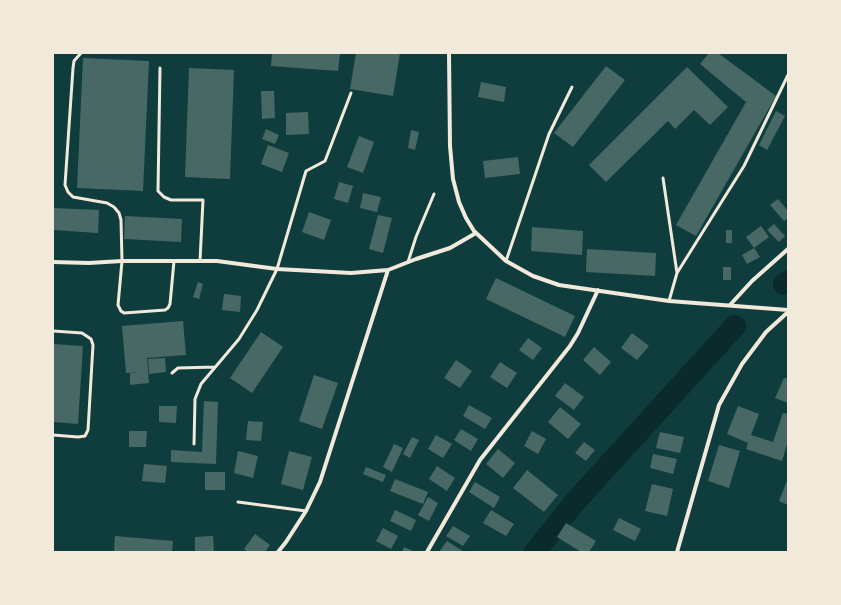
<!DOCTYPE html>
<html>
<head>
<meta charset="utf-8">
<style>
	body { margin:0 }
	#map { position:relative; width:841px; height:605px; overflow:hidden; background:#0f3d3e; font-family:Roboto,sans-serif }
	canvas { display:block }
	.frame { position:absolute; inset:0; border:54px solid #f1e9da; pointer-events:none }
</style>
</head>
<body>
<div id="map">
<canvas width="841" height="605"></canvas>
<div class="frame"></div>
</div>
<script>
const context = document.querySelector('canvas').getContext('2d');
context.lineJoin = 'round';
const shape = rows => new Path2D(rows.map(r => 'M' + r).join(''));
function strokePath(path, color, width, dash) { context.strokeStyle = color; context.lineWidth = width; context.lineCap = dash ? 'butt' : 'round'; context.setLineDash(dash || []); context.stroke(path); }
function fill(path, color) { context.fillStyle = color; context.fill(path, 'evenodd'); }
const river = shape([
	[784,284,788,281],
	[535,552,574,503,735,326]
]);
const building = shape([
	[272,53,340,53,338,71,271,66],
	[356,53,400,53,393,96,350,89],
	[709,53,718,53,776,96,696,236,676,225,746,102,700,64],
	[83,58,149,61,143,191,77,188],
	[606,66,625,80,573,147,554,133],
	[687,67,728,107,710,125,694,110,675,129,668,121,606,182,589,165],
	[189,68,234,70,230,179,185,177],
	[481,82,506,87,504,102,478,97],
	[261,91,274,91,275,118,262,119],
	[776,111,785,116,767,150,759,145],
	[308,112,309,134,286,135,286,113],
	[266,129,279,135,275,144,262,139],
	[411,130,419,132,415,150,408,148],
	[359,136,374,142,363,173,347,167],
	[268,145,289,153,282,172,261,164],
	[518,157,520,174,485,178,483,161],
	[339,182,353,186,348,203,334,199],
	[363,193,381,197,377,212,360,208],
	[778,199,788,211,788,218,784,221,770,205],
	[53,208,99,210,98,233,53,230],
	[309,212,331,220,324,240,302,232],
	[378,215,392,218,383,253,369,249],
	[125,216,182,219,181,242,124,239],
	[774,224,785,236,779,242,767,230],
	[761,226,769,237,754,248,746,237],
	[532,227,583,231,582,255,531,251],
	[726,230,732,230,732,243,726,243],
	[754,248,760,257,747,264,742,255],
	[587,249,656,253,655,276,586,272],
	[723,267,731,267,731,280,723,280],
	[496,278,575,316,565,337,486,299],
	[198,282,203,284,199,299,193,297],
	[224,294,241,296,240,312,222,310],
	[183,321,186,355,147,358,149,383,130,385,130,373,139,372,126,373,122,326],
	[261,332,283,347,252,393,230,378],
	[632,333,649,346,637,360,621,348],
	[528,338,542,348,533,360,519,350],
	[53,344,83,346,78,424,53,422],
	[594,347,611,362,600,375,583,360],
	[165,358,166,372,149,374,148,359],
	[456,360,472,371,460,388,444,378],
	[500,362,517,373,507,388,490,377],
	[314,375,338,383,322,429,299,421],
	[784,378,788,379,788,403,775,398],
	[565,383,584,397,574,410,555,396],
	[204,401,218,402,216,464,171,462,171,450,202,452],
	[469,405,492,418,485,429,463,416],
	[159,406,177,406,176,423,159,422],
	[738,406,759,414,751,435,773,442,783,413,788,414,788,441,782,461,746,449,748,443,727,434],
	[560,407,581,424,568,439,548,422],
	[248,421,263,422,261,441,246,440],
	[461,429,478,439,471,451,454,440],
	[129,431,147,431,146,447,129,447],
	[532,431,546,439,538,454,524,446],
	[660,432,684,437,680,453,656,448],
	[436,435,452,444,443,458,428,449],
	[412,437,419,440,410,458,403,454],
	[584,442,595,450,586,461,575,453],
	[394,444,403,448,392,472,383,467],
	[719,445,740,451,729,488,708,481],
	[498,449,515,463,503,478,486,464],
	[238,451,258,456,253,478,234,473],
	[289,451,312,457,303,490,281,484],
	[653,454,677,459,673,474,650,468],
	[144,464,167,466,165,483,142,481],
	[437,466,455,478,447,491,429,479],
	[366,467,386,475,383,482,363,474],
	[527,470,558,495,544,512,513,488],
	[205,472,225,472,225,490,205,490],
	[788,478,788,505,779,501],
	[395,479,428,492,423,504,390,491],
	[475,482,500,497,494,508,469,492],
	[652,484,673,489,667,516,645,511],
	[428,497,438,503,429,521,418,515],
	[395,510,416,520,411,531,390,521],
	[491,510,514,524,506,536,483,523],
	[619,518,641,529,635,541,613,530],
	[566,523,596,541,589,552,581,552,557,537],
	[453,526,470,536,463,546,446,536],
	[383,528,398,536,391,549,376,541],
	[255,534,270,545,265,552,248,552,244,549],
	[115,536,173,541,172,552,114,552],
	[213,536,214,552,195,552,195,537],
	[447,541,464,552,439,552],
	[404,547,413,551,413,552,402,552]
]);
const service = shape([
	[81,53,74,61,73,68,65,185,68,192,73,197,107,203,114,207,119,213,121,220,122,261,118,305,121,311,124,313,165,310,168,308,170,304,174,261],
	[160,68,158,191,164,197,171,200,203,200,200,261],
	[663,178,677,273],
	[506,261,549,134,572,87],
	[408,262,416,237,434,194],
	[669,301,677,273,744,166,788,75],
	[53,331,82,333,91,339,93,345,88,430,85,436,78,437,53,435],
	[172,373,178,368,215,367],
	[194,444,195,399,201,384,239,339,257,310,277,269,306,171,325,161,351,93],
	[238,502,306,511]
]);
const minor = shape([
	[449,53,450,146,453,179,459,202,466,218,474,231,506,261,533,276,559,285,669,301,788,310],
	[53,262,89,263,122,261,217,261,277,269,351,273,388,270,416,259,450,248,476,233],
	[730,305,752,281,788,249],
	[278,552,286,542,306,511,320,482,388,270],
	[427,552,480,460,570,346,578,333,598,290],
	[677,552,719,405,742,364,766,332,788,312]
]);
strokePath(river, '#0a2a2b', 22);
fill(building, '#486865');
strokePath(service, '#f1e9da', 3);
strokePath(minor, '#f1e9da', 4);
</script>
</body>
</html>
